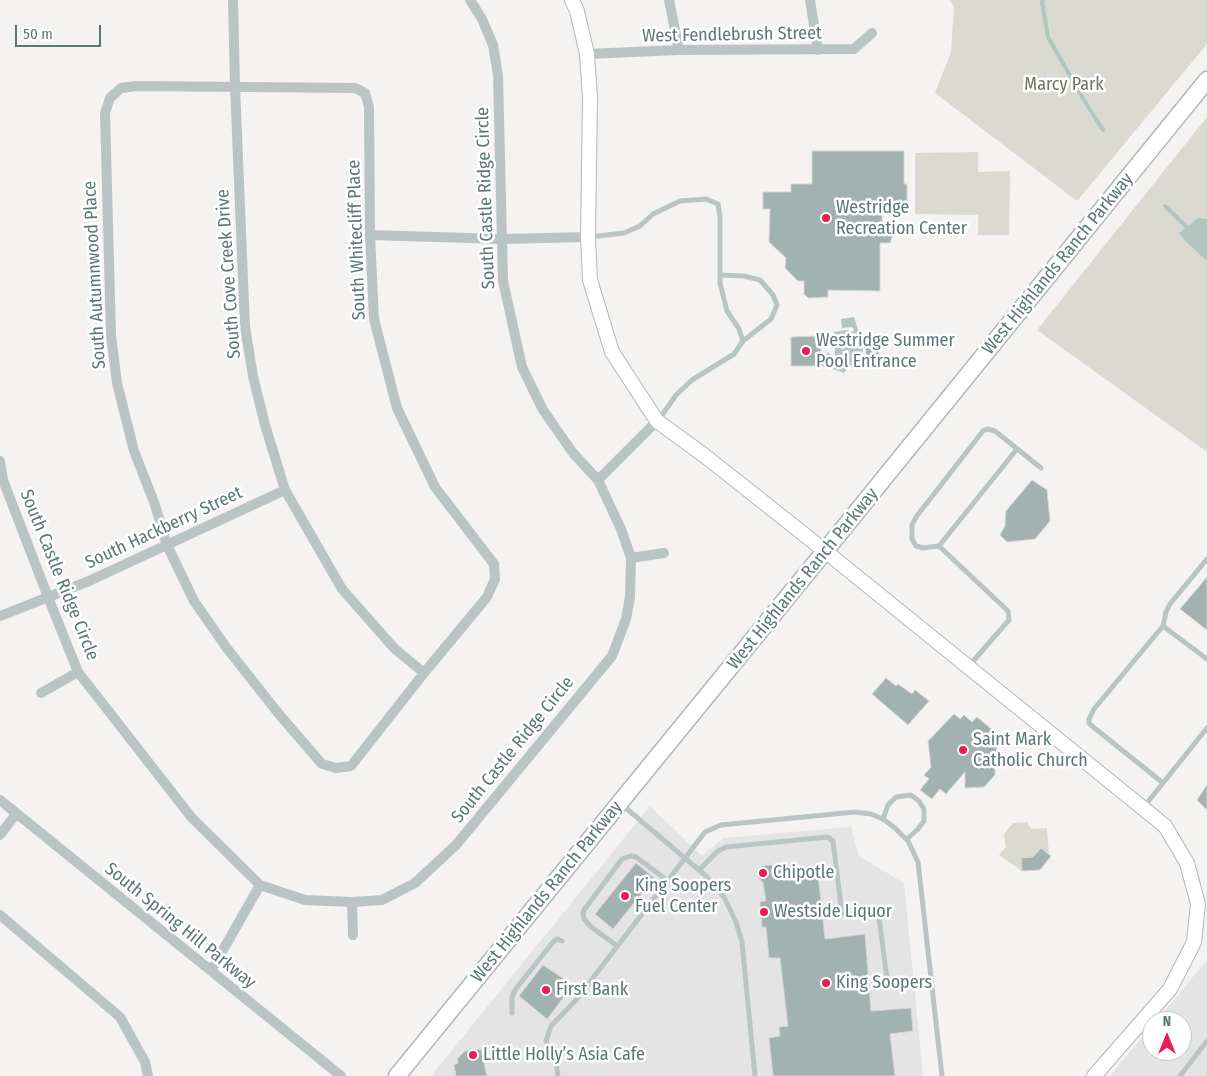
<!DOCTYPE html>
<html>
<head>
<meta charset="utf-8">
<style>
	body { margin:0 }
	#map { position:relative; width:1207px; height:1076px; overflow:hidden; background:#f5f3f1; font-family:"Fira Sans Condensed",sans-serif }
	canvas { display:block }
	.north { position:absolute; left:1142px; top:1011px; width:50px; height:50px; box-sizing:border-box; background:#fff; border:1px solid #bdc9c9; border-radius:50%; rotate:0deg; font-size:14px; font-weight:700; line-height:20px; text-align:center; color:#5b7877 }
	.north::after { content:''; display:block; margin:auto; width:18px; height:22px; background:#ea1c53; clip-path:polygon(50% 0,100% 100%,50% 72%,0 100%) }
	.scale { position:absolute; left:15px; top:25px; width:86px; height:22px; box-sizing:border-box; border:2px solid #5b7877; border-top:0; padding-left:6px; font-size:15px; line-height:18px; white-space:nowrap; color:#5b7877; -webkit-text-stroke:4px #fff; paint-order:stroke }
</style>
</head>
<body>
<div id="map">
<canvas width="1207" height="1076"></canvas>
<div class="north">N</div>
<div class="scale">50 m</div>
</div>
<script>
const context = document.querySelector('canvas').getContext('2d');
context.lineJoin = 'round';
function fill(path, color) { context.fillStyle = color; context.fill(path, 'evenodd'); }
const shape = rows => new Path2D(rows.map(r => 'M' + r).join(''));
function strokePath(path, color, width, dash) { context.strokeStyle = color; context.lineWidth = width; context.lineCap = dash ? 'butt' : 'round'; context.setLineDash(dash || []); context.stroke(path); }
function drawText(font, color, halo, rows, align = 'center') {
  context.font = font + ' "Fira Sans Condensed",sans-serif'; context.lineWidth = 5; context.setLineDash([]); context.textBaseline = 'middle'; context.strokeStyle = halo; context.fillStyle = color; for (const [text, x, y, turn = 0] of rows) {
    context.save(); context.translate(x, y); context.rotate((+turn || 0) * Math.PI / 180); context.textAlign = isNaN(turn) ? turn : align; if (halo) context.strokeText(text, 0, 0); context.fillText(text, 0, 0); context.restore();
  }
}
const built = shape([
	[650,806,702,856,723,838,851,827,859,856,904,883,923,1076,431,1076],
	[1207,960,1207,1076,1110,1076,1152,1025,1152,1051,1182,1051,1182,1021,1156,1021]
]);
const green = shape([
	[949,0,1207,0,1207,44,1077,201,935,93,951,52,954,6],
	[1207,117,1207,452,1037,330],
	[978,152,978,172,1010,171,1009,235,978,235,978,215,915,214,915,153],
	[1028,822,1029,826,1032,829,1047,828,1049,855,1041,848,1033,857,1021,858,1022,871,999,855,1006,847,1004,834,1013,823]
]);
const water = shape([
	[1198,218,1207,219,1207,261,1185,241,1179,233],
	[854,317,862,342,863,352,860,365,847,368,844,373,833,369,835,353,834,332,847,330,853,332,854,329,852,327,842,328,841,319]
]);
const stream = shape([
	[1043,0,1042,2,1048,37,1082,97,1103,130],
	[1165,206,1189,229]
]);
const building = shape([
	[812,151,904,151,904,184,907,184,907,206,882,207,882,226,891,226,893,235,890,243,880,243,880,291,828,290,828,297,808,298,804,294,804,281,798,281,785,268,786,258,769,242,770,209,763,209,763,192,791,192,791,184,812,184,812,151],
	[821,336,821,356,829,353,833,357,833,362,825,366,791,366,791,337,821,336],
	[866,342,879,342,879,361,866,361,866,342],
	[1032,480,1047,490,1050,521,1035,539,1007,542,1000,535,1005,526,1006,511,1032,480],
	[1207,577,1207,630,1180,609,1207,577],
	[886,678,896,686,898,684,912,694,915,690,929,701,908,725,872,694,886,678],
	[954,714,960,719,964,715,972,722,977,717,996,733,997,758,991,766,995,769,995,775,984,787,965,788,965,772,946,794,940,789,932,799,920,790,929,779,924,775,931,767,928,741,954,714],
	[1207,785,1207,810,1197,800,1207,785],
	[1041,848,1051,856,1040,870,1022,871,1021,858,1033,857,1041,848],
	[636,863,654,878,613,929,595,914,636,863],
	[771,865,777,870,817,865,825,939,865,934,871,1011,911,1008,913,1031,890,1034,895,1076,773,1076,769,1038,780,1036,779,1027,788,1026,780,958,769,958,766,927,762,927,760,902,766,901,763,883,758,877,758,870,763,866,771,865],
	[543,965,573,985,547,1019,519,996,543,965],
	[481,1049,487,1076,456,1076,454,1065,458,1063,457,1059,465,1051,481,1049]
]);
const lane = shape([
	[590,237,624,233,640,226,653,214,680,201,706,199,718,204,720,217,720,283,727,311,739,329,743,341,734,354,692,380,676,395,658,421],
	[720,275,744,276,760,280,773,295,777,305,771,319,743,341],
	[939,546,1017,449],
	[1163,626,1207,659],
	[968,667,1009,620,1008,611,939,546,923,548,916,546,912,539,912,525,916,517,983,431,987,429,995,431,1041,468],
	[1163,783,1092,726,1089,723,1089,719,1094,709,1163,626,1166,612,1170,604,1207,559],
	[621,804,705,875,724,897,736,922,742,942,755,1076],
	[1143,808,1207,728],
	[883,819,888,805,896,797,911,795,919,801,924,809,924,821,918,829,907,839],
	[699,870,718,851,726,847,828,837,833,841,842,914,876,914,879,918,888,986],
	[617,946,590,926,584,919,583,913,584,910,622,859,631,856,636,857,668,881],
	[512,1013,512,998,515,990,553,942,557,939,562,941],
	[558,1076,556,1063,546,1041,551,1026,576,1000,705,832,721,825,855,812,871,814,883,819,895,828,908,841,918,862,942,1076],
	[1180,1076,1207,1041]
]);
const street = shape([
	[233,0,235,86,245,327,253,376,265,425,285,490,342,589,394,648,424,673],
	[669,0,679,50],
	[810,0,818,50],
	[587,54,679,50,854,49,872,33],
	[136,86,355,88,365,93,369,107,370,235,374,319,397,408,435,487,494,564,495,579,487,597,424,673,351,766,336,768,322,764,278,713,226,647,194,601,167,545,154,502,134,451,117,383,111,335,105,113,110,98,121,88,136,86],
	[370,235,502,239,588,237],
	[0,461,3,480,48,597,78,672,192,818,260,885,305,900,352,902,382,900,415,883,456,845,612,656,626,619,630,597,631,558,621,529,598,480,573,453,543,410,522,367,503,281,498,75,493,45,482,19,470,0],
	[598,480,657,421],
	[631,558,664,553],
	[0,616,89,581,285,490],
	[41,693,78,672],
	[0,800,341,1076],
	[0,835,16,814],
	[352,902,353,935],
	[0,915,120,1017,145,1062,148,1076],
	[211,971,260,885]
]);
const secondary = shape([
	[572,0,577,11,587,54,590,98,588,237,590,280,612,352,657,421,705,456,825,551,1165,826,1187,863,1198,904,1194,942,1170,989,1094,1076]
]);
const primary = shape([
	[397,1076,825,551,1207,80]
]);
const markers = [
	[826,218,5,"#ea1c53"],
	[806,351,5,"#ea1c53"],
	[963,750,5,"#ea1c53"],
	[763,873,5,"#ea1c53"],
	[625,896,5,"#ea1c53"],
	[764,912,5,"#ea1c53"],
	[826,983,5,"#ea1c53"],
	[546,990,5,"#ea1c53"],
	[473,1055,5,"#ea1c53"]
];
const streetNames = [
	["West Fendlebrush Street",732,35,-1],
	["South Castle Ridge Circle",486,198,-92],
	["South Whitecliff Place",357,240,-92],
	["West Highlands Ranch Parkway",1058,264,-51],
	["South Cove Creek Drive",229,274,-94],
	["South Autumnwood Place",95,275,-93],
	["South Hackberry Street",164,528,-25],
	["South Castle Ridge Circle",59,575,68],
	["West Highlands Ranch Parkway",803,579,-51],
	["South Castle Ridge Circle",513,750,-51],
	["West Highlands Ranch Parkway",547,892,-51],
	["South Spring Hill Parkway",180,926,39]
];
const parkNames = [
	["Marcy Park",1064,85]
];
const poiNames = [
	["Westridge",836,208],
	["Recreation Center",836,229],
	["Westridge Summer",816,341],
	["Pool Entrance",816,362],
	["Saint Mark",973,740],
	["Catholic Church",973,761],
	["Chipotle",773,873],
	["King Soopers",635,886],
	["Fuel Center",635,907],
	["Westside Liquor",774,912],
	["King Soopers",836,983],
	["First Bank",556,990],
	["Little Holly’s Asia Cafe",483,1055]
];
fill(built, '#e3e4e3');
fill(green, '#dadad0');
fill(water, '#b2c6c1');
strokePath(stream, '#b2c6c1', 4);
fill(building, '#a2b2b1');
strokePath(building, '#d6d5d4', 1);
strokePath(secondary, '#adb9b8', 16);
strokePath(primary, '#afb8b8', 19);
strokePath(lane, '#bbc4c4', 5);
strokePath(street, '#bbc4c4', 10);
strokePath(secondary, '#fff', 14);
strokePath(primary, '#fff', 16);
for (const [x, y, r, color] of markers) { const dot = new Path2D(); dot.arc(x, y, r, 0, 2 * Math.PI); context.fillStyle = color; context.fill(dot); strokePath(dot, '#fff', 2); }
drawText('18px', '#5b7877', '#fff', streetNames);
drawText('18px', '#6e755e', '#fff', parkNames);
drawText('18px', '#5b7877', '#fff', poiNames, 'left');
</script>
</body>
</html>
